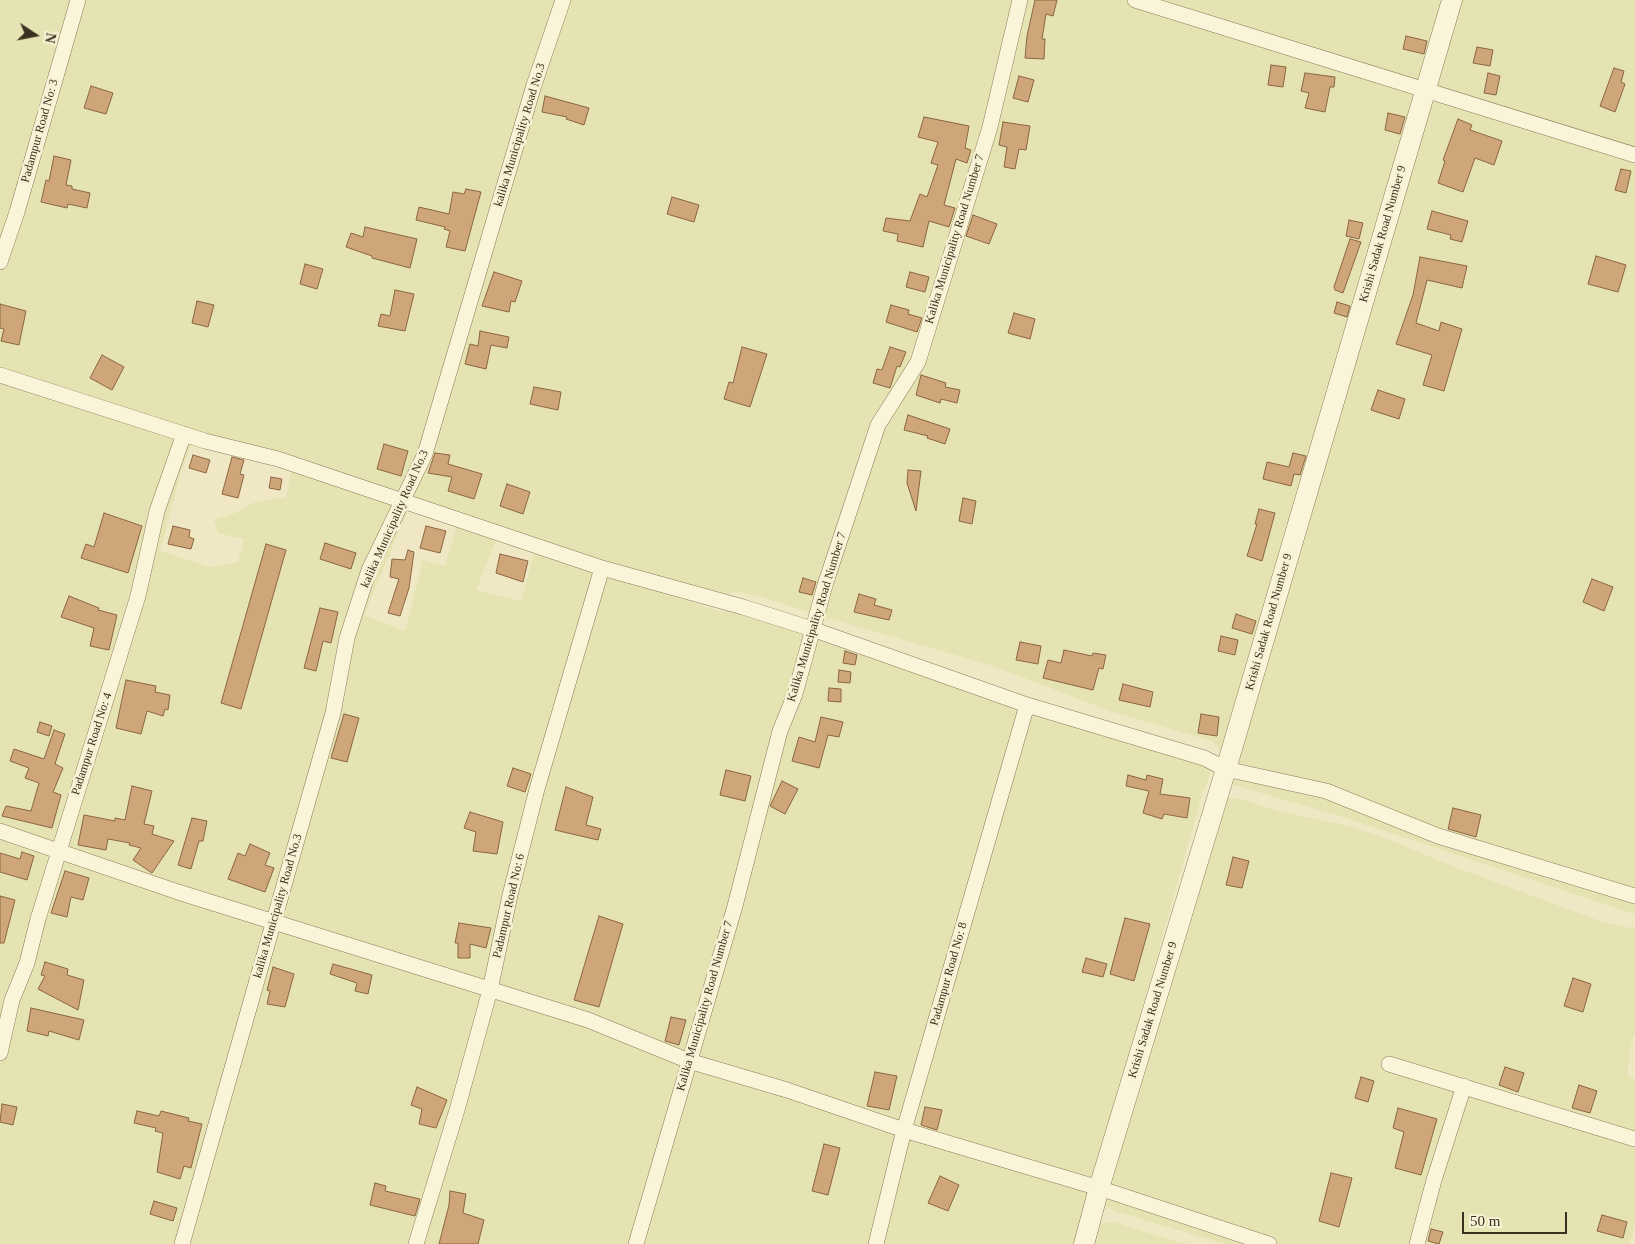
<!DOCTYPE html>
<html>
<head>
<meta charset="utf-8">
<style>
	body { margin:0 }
	#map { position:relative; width:1635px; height:1244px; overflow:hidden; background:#f0e8c5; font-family:"Times New Roman",serif }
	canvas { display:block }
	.north { position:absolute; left:10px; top:10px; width:50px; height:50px; -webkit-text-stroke:4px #f7f1d5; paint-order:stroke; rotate:101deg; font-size:14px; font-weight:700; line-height:20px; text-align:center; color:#3b301f }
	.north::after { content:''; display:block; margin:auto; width:18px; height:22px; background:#3b301f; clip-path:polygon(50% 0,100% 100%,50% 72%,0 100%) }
	.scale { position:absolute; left:1462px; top:1212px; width:105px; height:22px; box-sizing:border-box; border:2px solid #3b301f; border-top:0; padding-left:6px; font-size:15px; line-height:18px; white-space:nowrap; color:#3b301f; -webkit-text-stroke:4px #f7f1d5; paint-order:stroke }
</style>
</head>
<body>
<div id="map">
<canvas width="1635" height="1244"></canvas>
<div class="north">N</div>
<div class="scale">50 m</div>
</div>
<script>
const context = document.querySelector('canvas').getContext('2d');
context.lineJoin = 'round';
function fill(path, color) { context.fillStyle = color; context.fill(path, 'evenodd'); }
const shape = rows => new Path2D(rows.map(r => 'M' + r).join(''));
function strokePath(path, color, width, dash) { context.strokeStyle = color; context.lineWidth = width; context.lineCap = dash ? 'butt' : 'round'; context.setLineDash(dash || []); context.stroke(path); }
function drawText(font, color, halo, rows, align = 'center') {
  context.font = font + ' "Times New Roman",serif'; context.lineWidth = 5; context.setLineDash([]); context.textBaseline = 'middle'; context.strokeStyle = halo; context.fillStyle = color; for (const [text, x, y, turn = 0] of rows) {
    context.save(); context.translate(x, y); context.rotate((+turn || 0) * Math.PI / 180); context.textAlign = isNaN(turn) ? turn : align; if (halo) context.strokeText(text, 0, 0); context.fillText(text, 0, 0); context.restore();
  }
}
const farmland = shape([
	[0,0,1635,0,1635,914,1336,815,1217,780,1225,753,1211,741,1110,711,993,666,807,612,763,597,735,591,716,601,278,456,0,370],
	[0,380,192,443,181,472,160,551,209,567,238,562,244,539,218,533,214,520,238,512,252,503,286,497,292,469,409,508,364,615,405,631,423,560,445,566,457,525,496,540,476,590,521,601,535,550,721,612,747,607,1102,720,1216,759,1202,795,1077,1244,0,1244],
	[1216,796,1244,800,1282,812,1344,825,1377,835,1460,869,1600,921,1635,929,1635,1036,1632,1040,1627,1076,1635,1079,1635,1225,1629,1244,1225,1244,1114,1211,1103,1204],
	[1114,1222,1171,1240,1189,1244,1094,1244,1097,1224]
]);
const building = shape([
	[1035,0,1057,0,1053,16,1046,14,1042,39,1045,39,1044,59,1025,58,1027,36,1035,0],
	[1406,36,1427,41,1424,54,1403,49,1406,36],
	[1477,47,1493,50,1490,66,1473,63,1477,47],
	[1271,65,1286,67,1283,87,1268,85,1271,65],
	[1614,68,1624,71,1621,82,1625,84,1615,112,1600,106,1614,68],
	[1305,73,1335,77,1334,87,1330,87,1325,112,1305,108,1309,93,1301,91,1305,73],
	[1488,73,1500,76,1496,95,1484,93,1488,73],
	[1019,76,1034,80,1028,102,1013,98,1019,76],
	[91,86,113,93,106,114,84,108,91,86],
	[545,96,589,108,584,125,566,119,567,117,542,112,545,96],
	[1388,113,1405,117,1400,134,1385,130,1388,113],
	[924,117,969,126,965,148,971,150,967,163,956,159,944,205,955,208,949,227,929,221,923,247,897,241,898,234,883,231,886,218,910,221,920,194,927,197,938,165,931,163,938,142,918,137,924,117],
	[1458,119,1472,125,1470,130,1502,141,1494,165,1475,158,1463,192,1438,183,1445,161,1443,160,1458,119],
	[1003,122,1030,126,1026,150,1019,149,1015,169,1004,167,1007,147,999,145,1003,122],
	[54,156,71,160,66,185,72,186,72,189,90,193,87,208,68,204,67,208,41,202,46,180,49,181,54,156],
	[1621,169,1631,171,1626,193,1615,190,1621,169],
	[466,189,481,192,465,251,446,247,450,231,444,229,445,227,416,220,419,207,449,214,453,192,464,194,466,189],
	[672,197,699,205,694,222,667,214,672,197],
	[1432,211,1468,221,1462,242,1450,239,1451,235,1427,229,1432,211],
	[973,215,997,224,989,244,966,236,973,215],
	[1349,220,1363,223,1359,239,1346,236,1349,220],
	[365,227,417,239,410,268,372,258,372,256,346,247,351,233,363,237,365,227],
	[1350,239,1361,242,1343,293,1335,290,1334,287,1350,239],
	[1596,256,1626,265,1618,292,1588,284,1596,256],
	[1420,257,1467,266,1462,288,1427,280,1416,323,1439,331,1441,322,1462,329,1444,391,1423,385,1432,355,1396,344,1413,295,1420,257],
	[305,264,323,269,317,289,300,284,305,264],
	[494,272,522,281,515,302,511,301,509,312,482,306,494,272],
	[910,272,929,277,925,292,906,287,910,272],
	[395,290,414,294,405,331,378,326,381,314,390,316,395,290],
	[197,301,214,305,208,327,192,323,197,301],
	[1337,302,1350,306,1347,317,1334,313,1337,302],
	[0,304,26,311,19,345,1,341,4,329,0,328,0,304],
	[891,305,909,310,908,314,922,318,917,332,886,322,891,305],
	[1014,313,1035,319,1030,339,1008,333,1014,313],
	[480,331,509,337,507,348,491,345,486,369,465,364,470,344,478,346,480,331],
	[742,347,767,354,750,407,724,399,729,382,733,383,742,347],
	[890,347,906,352,900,367,897,366,890,388,873,383,877,369,882,370,890,347],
	[102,355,124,367,112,390,90,378,102,355],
	[921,375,946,383,945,387,960,390,957,403,941,399,940,403,916,395,921,375],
	[534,387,561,392,558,410,530,404,534,387],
	[1378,390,1405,399,1399,419,1371,410,1378,390],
	[908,415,950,429,945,444,927,438,928,436,904,430,908,415],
	[384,444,408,451,401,476,377,469,384,444],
	[435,453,450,455,448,464,482,474,474,499,448,491,452,477,428,473,435,453],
	[1293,453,1306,456,1300,475,1294,474,1291,486,1263,479,1267,462,1289,467,1293,453],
	[193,455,210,460,206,473,189,468,193,455],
	[232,457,244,460,240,474,244,475,238,498,222,494,232,457],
	[908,470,921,471,916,511,907,483,908,470],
	[271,477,282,479,280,490,269,488,271,477],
	[507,484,530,492,523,514,500,506,507,484],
	[963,498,976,501,972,524,959,521,963,498],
	[1259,509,1275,513,1262,561,1247,556,1257,524,1255,524,1259,509],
	[104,513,142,526,128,573,81,558,86,544,94,547,104,513],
	[173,526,190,530,189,537,194,539,191,549,168,544,173,526],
	[426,526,446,531,440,553,420,548,426,526],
	[325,543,356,553,351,569,320,559,325,543],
	[266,544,286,550,241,709,221,703,266,544],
	[408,550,414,552,409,588,400,616,388,613,399,579,390,577,392,559,405,560,408,550],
	[500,554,528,561,523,582,496,573,500,554],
	[803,578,816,582,812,595,799,592,803,578],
	[1592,579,1613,587,1604,611,1583,602,1592,579],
	[859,594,876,599,874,605,892,610,889,620,854,612,859,594],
	[69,596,99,608,98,610,117,615,109,650,90,646,94,628,61,617,69,596],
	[320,608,338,612,331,643,323,641,316,671,304,668,320,608],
	[1236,614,1256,621,1252,634,1232,628,1236,614],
	[1221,636,1238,640,1235,655,1218,651,1221,636],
	[1020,642,1041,646,1038,664,1016,660,1020,642],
	[1064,650,1092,656,1093,653,1106,655,1103,669,1099,668,1093,690,1043,678,1048,660,1061,663,1064,650],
	[845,651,857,655,855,665,843,663,845,651],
	[839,670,851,672,850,683,838,682,839,670],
	[126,680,156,686,155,692,170,695,168,710,165,709,163,716,147,711,141,734,116,728,126,680],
	[1123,684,1153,692,1150,707,1119,700,1123,684],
	[829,688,841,689,841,702,828,701,829,688],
	[344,714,359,718,347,762,331,758,344,714],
	[1201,714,1219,717,1217,736,1198,733,1201,714],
	[821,717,843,722,839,737,828,735,819,768,792,761,799,737,815,742,821,717],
	[40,722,52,726,49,736,37,732,40,722],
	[54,730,65,734,55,764,63,768,53,792,61,795,52,828,2,816,6,806,31,811,39,783,25,778,29,768,10,761,14,749,44,759,54,730],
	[513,768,531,774,525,792,507,786,513,768],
	[726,770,751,776,745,801,720,795,726,770],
	[1128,775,1146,780,1147,775,1163,779,1160,794,1190,798,1187,818,1164,814,1162,819,1143,813,1149,791,1126,786,1128,775],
	[782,781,798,789,785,814,770,806,782,781],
	[132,786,152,791,144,824,154,826,152,834,174,841,152,873,133,860,141,848,129,845,130,843,108,839,106,850,78,845,84,815,115,821,115,818,125,820,132,786],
	[566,787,593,797,586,825,601,829,598,840,555,830,566,787],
	[1453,808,1481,815,1476,837,1448,829,1453,808],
	[470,812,503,822,497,854,473,851,476,832,464,828,470,812],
	[192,818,207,821,203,841,199,841,191,869,178,865,192,818],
	[250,844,270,853,265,865,274,868,265,892,228,879,238,853,245,856,250,844],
	[22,852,34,856,27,880,0,872,0,853,20,859,22,852],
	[1233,857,1249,861,1242,888,1226,885,1233,857],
	[65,871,89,878,83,900,71,897,67,917,51,913,65,871],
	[0,896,15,900,4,943,0,943,0,896],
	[599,916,623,924,599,1007,574,1000,599,916],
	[1125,918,1150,924,1134,981,1110,974,1125,918],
	[459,923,491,928,486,948,470,944,470,958,458,958,458,943,455,943,459,923],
	[1086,958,1107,964,1103,977,1082,972,1086,958],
	[45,962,68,969,67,975,84,980,78,1010,38,989,45,976,41,975,45,962],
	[333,964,372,975,368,994,355,991,357,983,330,974,333,964],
	[273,967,294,974,285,1007,267,1004,270,991,267,990,273,967],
	[1573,978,1591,984,1583,1012,1564,1006,1573,978],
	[31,1008,84,1020,79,1040,49,1031,48,1036,27,1031,31,1008],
	[671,1017,686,1020,679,1045,665,1041,671,1017],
	[1505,1067,1524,1073,1518,1092,1499,1085,1505,1067],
	[875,1072,897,1076,889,1110,867,1106,875,1072],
	[1361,1077,1374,1081,1368,1102,1355,1098,1361,1077],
	[1579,1085,1597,1091,1590,1113,1572,1108,1579,1085],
	[417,1087,447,1100,436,1128,419,1124,422,1109,411,1105,417,1087],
	[2,1104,17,1107,13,1125,0,1122,2,1104],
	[925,1107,942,1110,937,1130,921,1125,925,1107],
	[1398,1108,1437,1119,1421,1175,1395,1168,1404,1132,1393,1128,1398,1108],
	[137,1111,159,1116,161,1111,189,1118,188,1121,202,1124,191,1168,184,1166,180,1179,157,1172,163,1133,155,1131,156,1128,134,1123,137,1111],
	[824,1144,840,1148,828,1195,812,1191,824,1144],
	[1331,1173,1352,1178,1339,1227,1319,1221,1331,1173],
	[940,1176,959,1185,948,1211,928,1203,940,1176],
	[375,1183,386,1186,385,1191,420,1199,415,1216,370,1205,375,1183],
	[450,1191,466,1194,463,1213,484,1220,478,1244,439,1244,449,1205,450,1191],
	[154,1201,177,1208,173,1221,150,1214,154,1201],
	[1602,1215,1627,1222,1623,1238,1597,1231,1602,1215],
	[1431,1229,1443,1232,1439,1244,1428,1241,1431,1229]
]);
const minor = shape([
	[1135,0,1635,155],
	[0,262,17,212,78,0],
	[0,375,205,441,278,459,602,568,743,607,812,629,1027,705,1204,758,1226,769,1326,791,1438,836,1635,896],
	[0,831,178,892,588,1020,689,1061,787,1090,904,1130,1099,1188,1269,1244],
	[0,1053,12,1000,27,963,38,919,138,596,157,511,184,434],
	[1389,1064,1635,1139],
	[182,1244,333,713,347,638,369,570,425,454,534,85,563,0],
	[416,1244,457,1110,490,990,510,895,537,789,602,568],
	[636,1244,735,906,780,731,795,694,825,585,878,425,918,362,990,127,1020,0],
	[876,1244,904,1130,1027,705],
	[1417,1244,1434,1180,1464,1086]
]);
const tertiary = shape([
	[1084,1244,1099,1188,1226,769,1452,0]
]);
const streetNames = [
	["Padampur Road No: 3",40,131,-74],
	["kalika Municipality Road No.3",520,135,-73],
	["Krishi Sadak Road Number 9",1383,234,-74],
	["Kalika Municipality Road Number 7",955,239,-73],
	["kalika Municipality Road No.3",395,519,-66],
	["Kalika Municipality Road Number 7",817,617,-73],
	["Krishi Sadak Road Number 9",1269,622,-74],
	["Padampur Road No: 4",92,744,-72],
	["kalika Municipality Road No.3",278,906,-74],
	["Padampur Road No: 6",509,906,-77],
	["Padampur Road No: 8",949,974,-74],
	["Kalika Municipality Road Number 7",705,1006,-74],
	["Krishi Sadak Road Number 9",1153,1010,-73]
];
fill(farmland, '#e6e3b2');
fill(building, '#cfa67a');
strokePath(building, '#8b6640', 1);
strokePath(minor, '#8c7a5a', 16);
strokePath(tertiary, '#8c7a5a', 21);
strokePath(minor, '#faf4d9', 15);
strokePath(tertiary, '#faf4d9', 20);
drawText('12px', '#3b301f', '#f7f1d5', streetNames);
</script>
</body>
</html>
